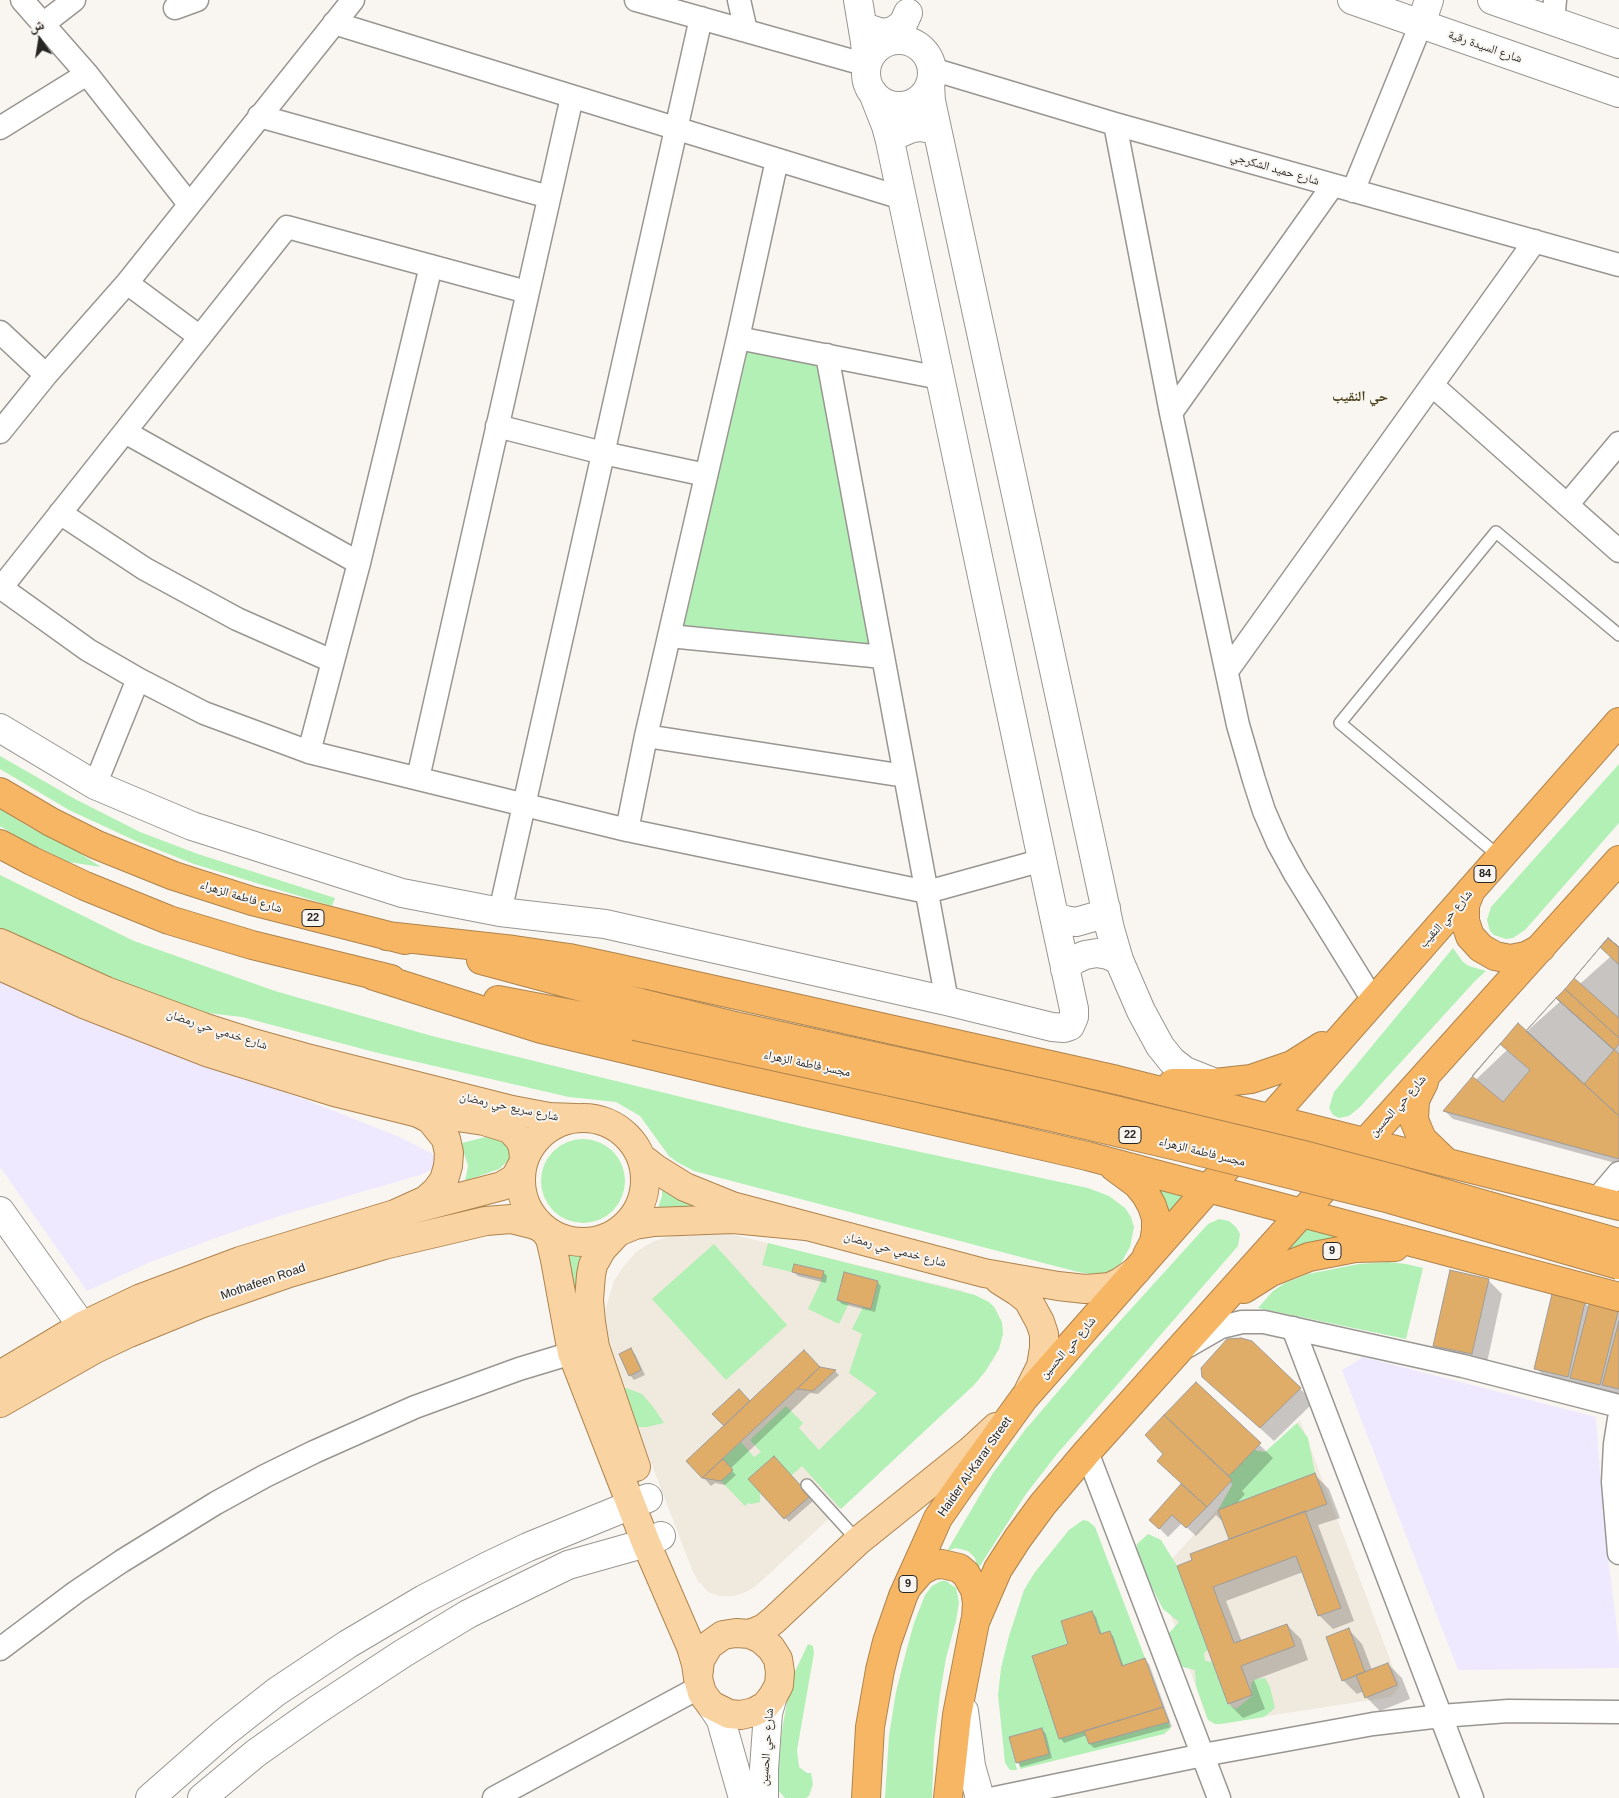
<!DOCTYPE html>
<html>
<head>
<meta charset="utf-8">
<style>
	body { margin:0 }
	#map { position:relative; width:1619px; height:1798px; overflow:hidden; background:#f9f6f2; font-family:Arial,"Noto Naskh Arabic",sans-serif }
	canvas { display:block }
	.north { position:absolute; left:15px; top:15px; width:50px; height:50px; -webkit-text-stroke:4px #f9f6f2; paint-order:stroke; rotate:347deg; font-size:14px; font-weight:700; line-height:20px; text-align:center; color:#272624 }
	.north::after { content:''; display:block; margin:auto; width:18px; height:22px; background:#272624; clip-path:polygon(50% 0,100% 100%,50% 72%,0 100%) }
</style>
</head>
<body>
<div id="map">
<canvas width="1619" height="1798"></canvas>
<div class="north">ش</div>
</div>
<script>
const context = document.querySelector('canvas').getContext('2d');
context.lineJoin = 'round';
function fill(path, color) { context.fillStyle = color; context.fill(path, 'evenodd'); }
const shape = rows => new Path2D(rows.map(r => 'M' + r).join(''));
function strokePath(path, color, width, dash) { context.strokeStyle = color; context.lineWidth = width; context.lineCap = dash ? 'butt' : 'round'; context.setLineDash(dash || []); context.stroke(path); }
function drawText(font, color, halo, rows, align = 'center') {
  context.font = font + ' Arial,"Noto Naskh Arabic",sans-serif'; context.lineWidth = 4; context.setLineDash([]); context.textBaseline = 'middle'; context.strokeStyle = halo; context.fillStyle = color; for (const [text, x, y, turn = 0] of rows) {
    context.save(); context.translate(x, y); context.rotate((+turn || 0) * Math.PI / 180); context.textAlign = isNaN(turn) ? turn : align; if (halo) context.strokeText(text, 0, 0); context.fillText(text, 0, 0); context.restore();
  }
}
const commercial = shape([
	[0,982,199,1061,296,1096,397,1136,433,1154,435,1157,434,1169,420,1175,283,1215,227,1234,153,1261,87,1291,0,1167],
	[1363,1357,1596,1417,1603,1516,1619,1645,1619,1668,1458,1670,1342,1370]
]);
const built = shape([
	[684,1232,726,1233,960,1290,989,1302,997,1311,1002,1328,1003,1334,994,1359,974,1385,757,1585,748,1591,734,1596,720,1596,708,1592,698,1581,693,1572,610,1356,604,1330,606,1308,609,1297,614,1281,623,1267,636,1252,652,1242],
	[1300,1420,1400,1686,1391,1697,1215,1724,1208,1720,1206,1716,1157,1575]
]);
const green = shape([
	[748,350,819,361,869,645,683,625],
	[0,756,75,799,140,832,198,854,335,898,332,906,194,864,136,841,69,810,0,769],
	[1619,764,1619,823,1525,930,1513,938,1506,939,1494,935,1490,931,1487,920,1491,907],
	[0,809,29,827,75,850,101,867,69,862,21,839,0,826],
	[0,875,134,941,275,991,432,1036,804,1127,1088,1188,1109,1196,1125,1208,1131,1217,1134,1227,1130,1247,1121,1263,1108,1273,1090,1274,1078,1272,1036,1261,694,1171,677,1162,669,1156,640,1116,616,1102,569,1097,378,1053,242,1017,191,1011,123,985,0,930],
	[1453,948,1463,962,1469,966,1486,971,1475,981,1360,1107,1349,1116,1339,1118,1333,1115,1329,1108,1334,1092],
	[490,1136,503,1140,511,1151,511,1158,499,1169,465,1181,468,1166,464,1153,458,1144],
	'541 1181a42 42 0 1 1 84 0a42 42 0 1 1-84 0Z',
	[1158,1186,1191,1193,1164,1224,1162,1199],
	[662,1187,723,1210,656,1214,662,1196],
	[1219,1219,1229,1221,1236,1227,1240,1234,1238,1246,1057,1454,1026,1494,978,1569,975,1558,968,1551,956,1548,947,1551,993,1473,1025,1430,1091,1353,1208,1224],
	[1306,1227,1348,1240,1274,1263],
	[768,1243,975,1295,989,1302,994,1307,1002,1322,1003,1334,999,1349,985,1372,974,1385,841,1509,802,1466,791,1476,774,1456,748,1479,760,1492,760,1502,751,1504,748,1503,745,1506,721,1481,733,1470,723,1459,741,1442,754,1457,761,1452,750,1440,786,1406,803,1423,799,1428,819,1450,877,1393,849,1373,862,1334,852,1329,863,1307,871,1308,878,1281,844,1272,837,1300,849,1303,839,1324,808,1309,822,1279,823,1271,795,1264,792,1272,762,1265],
	[714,1244,787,1325,726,1380,652,1299],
	[576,1251,580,1253,583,1257,577,1285,570,1288,567,1257,570,1253],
	[1388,1262,1406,1264,1423,1268,1406,1339,1258,1308,1273,1291,1285,1283,1308,1274,1359,1264],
	[626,1388,642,1394,654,1408,664,1423,647,1427,637,1427,624,1390],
	[1297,1423,1308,1438,1315,1473,1218,1510,1232,1485,1229,1476,1244,1460,1249,1449,1265,1452],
	[1083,1520,1088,1521,1095,1527,1145,1658,1122,1666,1110,1631,1100,1634,1092,1611,1061,1621,1068,1644,1033,1656,1059,1739,1084,1731,1089,1744,1169,1722,1170,1729,1164,1734,1020,1769,1019,1762,1049,1754,1042,1728,1009,1737,1017,1770,1010,1770,1005,1763,998,1695,1001,1668,1009,1636,1024,1590,1035,1572,1069,1530],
	[1148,1534,1161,1540,1177,1566,1208,1650,1204,1653,1205,1661,1212,1662,1228,1704,1236,1709,1252,1696,1251,1684,1255,1679,1265,1678,1270,1687,1275,1708,1264,1717,1221,1724,1215,1724,1208,1720,1196,1686,1195,1670,1183,1667,1171,1648,1169,1633,1179,1622,1163,1609,1146,1576,1136,1554,1137,1544],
	[941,1581,946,1581,956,1588,959,1602,956,1621,946,1658,940,1694,934,1743,932,1798,885,1798,889,1736,896,1692,906,1652,914,1623,925,1595,932,1586],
	[808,1644,813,1646,814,1653,797,1750,799,1767,807,1773,811,1773,813,1784,809,1796,806,1798,785,1798,776,1788,782,1730,791,1680]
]);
const shadow = shape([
	[1619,949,1619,1164,1453,1119,1444,1110,1526,1032],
	[794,1272,823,1272,827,1276,826,1283,798,1276],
	[1488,1280,1502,1294,1486,1367,1448,1359,1434,1346],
	[877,1282,881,1286,875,1312,842,1304,838,1300],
	[1585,1303,1590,1308,1619,1310,1619,1399,1550,1382,1536,1368],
	[1251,1342,1314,1402,1274,1441,1203,1376],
	[631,1350,635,1354,645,1375,634,1380,630,1375],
	[804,1352,820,1369,835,1371,839,1375,818,1394,810,1393,730,1469,736,1475,725,1485,715,1483,711,1486,703,1477,751,1402],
	[1196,1383,1273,1458,1242,1491,1245,1494,1236,1504,1315,1475,1329,1489,1340,1518,1318,1525,1354,1621,1333,1629,1319,1615,1303,1572,1226,1601,1242,1642,1287,1625,1301,1639,1308,1660,1254,1680,1265,1709,1243,1718,1229,1704,1178,1567,1194,1561,1231,1540,1223,1519,1221,1520,1216,1515,1196,1536,1182,1523,1168,1537,1151,1520,1183,1484,1165,1454,1147,1435],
	[778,1462,813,1501,789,1522,750,1480],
	[1092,1612,1096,1617,1102,1635,1109,1632,1113,1636,1124,1667,1144,1660,1149,1664,1172,1727,1094,1748,1090,1744,1087,1735,1064,1743,1060,1738,1070,1645],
	[1349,1630,1362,1644,1372,1670,1388,1664,1402,1678,1410,1699,1380,1711,1366,1697,1364,1691,1357,1694,1343,1680],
	[1042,1729,1046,1734,1052,1758,1021,1767,1017,1762]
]);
const building = shape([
	[1608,938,1619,947,1619,1038,1565,989,1608,938],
	[1608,938,1619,947,1619,1018,1574,978,1608,938],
	[1608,938,1619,947,1619,965,1600,947,1608,938],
	[1565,989,1619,1038,1619,1044,1614,1050,1556,998,1565,989],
	[1556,998,1619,1054,1619,1116,1526,1031,1556,998],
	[1556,998,1614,1050,1584,1084,1526,1031,1556,998],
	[1518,1023,1619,1116,1619,1159,1443,1111,1518,1023],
	[1500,1044,1530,1070,1503,1102,1472,1076,1500,1044],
	[794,1264,824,1271,822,1279,792,1272,794,1264],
	[1450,1270,1489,1279,1472,1354,1433,1346,1450,1270],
	[844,1272,878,1281,871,1309,837,1300,844,1272],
	[1552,1294,1585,1302,1568,1377,1534,1369,1552,1294],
	[1590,1301,1619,1308,1600,1385,1570,1378,1590,1301],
	[1619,1321,1619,1389,1602,1385,1619,1321],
	[1241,1338,1252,1341,1301,1388,1260,1428,1202,1377,1201,1368,1227,1339,1241,1338],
	[631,1348,641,1370,629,1376,619,1354,631,1348],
	[804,1350,820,1367,702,1478,686,1461,804,1350],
	[820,1367,836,1370,813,1391,797,1389,820,1367],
	[1196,1382,1261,1443,1229,1476,1164,1415,1196,1382],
	[739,1389,750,1401,724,1426,712,1414,739,1389],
	[1164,1415,1232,1480,1207,1507,1157,1461,1163,1454,1145,1435,1164,1415],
	[774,1456,810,1496,784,1519,748,1479,774,1456],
	[723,1459,733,1470,721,1481,702,1478,723,1459],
	[1315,1473,1327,1504,1229,1539,1218,1510,1315,1473],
	[1181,1484,1207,1507,1186,1528,1172,1515,1159,1529,1149,1520,1181,1484],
	[1305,1511,1341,1608,1318,1616,1296,1556,1213,1587,1234,1643,1287,1624,1295,1646,1241,1666,1252,1695,1228,1704,1177,1566,1192,1560,1190,1554,1305,1511],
	[1092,1611,1100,1634,1110,1631,1122,1666,1145,1658,1163,1707,1059,1739,1032,1656,1068,1644,1061,1621,1092,1611],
	[1349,1628,1365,1672,1342,1681,1326,1637,1349,1628],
	[1388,1663,1397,1685,1365,1698,1356,1675,1388,1663],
	[1163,1707,1169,1722,1089,1744,1084,1731,1163,1707],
	[1042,1728,1049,1754,1016,1763,1009,1737,1042,1728]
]);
const lane = shape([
	[1500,857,1340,723,1496,532,1619,635],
	[807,1485,858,1541]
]);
const street = shape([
	[22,0,87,74,189,204],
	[636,0,867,65],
	[739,0,746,31],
	[175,8,197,0],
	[1553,21,1555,0],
	[334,23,902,198],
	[43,24,74,0],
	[932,69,1115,124,1619,265],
	[259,116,549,197],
	[1115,124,1171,413,1238,725,1254,780,1264,811,1278,843,1295,874,1373,1000],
	[0,128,87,74],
	[1353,191,1421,24],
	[127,283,200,337],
	[0,332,46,375],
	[738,338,940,378],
	[827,355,947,1001],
	[1432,385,1619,551],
	[1171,413,1333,185],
	[497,426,603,453,706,475],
	[0,432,46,375,127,283,353,0],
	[125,432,359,563],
	[1567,505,1619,443],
	[60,513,145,569,237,619,332,661],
	[0,587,88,650,138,679,204,713,309,752,627,830,927,892,1043,860],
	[1,588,287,227,527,292],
	[669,636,883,657],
	[1227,671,1535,241],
	[646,736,905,776],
	[309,752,359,563,431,266],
	[418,778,572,97],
	[95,785,138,679],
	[627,830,646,736,738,338,777,160],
	[500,912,701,18],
	[1596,1200,1619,1173],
	[1293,1328,1472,1798],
	[1188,1346,1221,1327,1242,1322,1264,1322,1463,1366,1619,1406],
	[1619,1419,1615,1444,1613,1482,1619,1553],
	[1087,1452,1219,1798],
	[0,1649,76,1592,122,1561,216,1503,265,1476,314,1452,415,1407,519,1369,572,1353],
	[494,1798,700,1687],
	[995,1798,1203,1755,1373,1724,1441,1716,1508,1711,1619,1712]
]);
const secondary = shape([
	[858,0,865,42,867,65],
	[1352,0,1619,93],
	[1492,0,1619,44],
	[1421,24,1429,0],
	[870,29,882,33,893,31,903,24,908,13],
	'866 73a33 33 0 1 1 66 0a33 33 0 1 1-66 0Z',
	[930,84,931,101,1110,929,1119,960,1141,1011,1160,1046,1172,1061,1185,1071,1215,1083],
	[890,141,896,135,912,128,920,127,937,130],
	[0,728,95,785,192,826,402,893,500,912,605,924,947,1001,1052,1027,1064,1028,1070,1026,1074,1017,1074,1009,1054,916,890,141,886,126,873,93],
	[1054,916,1065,920,1076,922,1097,916,1106,908],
	[1065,969,1074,960,1085,955,1097,953,1108,955,1119,960],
	[0,1211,82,1326],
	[711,1705,721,1720,724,1731,743,1798],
	[964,1711,971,1766,980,1798],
	[150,1798,224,1733,276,1692,348,1644,424,1599,486,1567,528,1547,648,1498],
	[202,1798,256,1753,317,1710,402,1654,468,1614,568,1565,646,1543,661,1536],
	[764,1798,764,1769,768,1713,773,1696]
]);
const primary = shape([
	[0,943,106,991,203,1027,253,1043,303,1057,512,1110,549,1117,576,1118],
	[0,966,86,1005,209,1053,334,1092,418,1113,430,1119,446,1139,449,1153,448,1166,444,1180,436,1191,426,1200,395,1214],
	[417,1111,484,1121,510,1129,520,1140,523,1148,524,1159],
	'521 1180a62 62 0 1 1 124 0a62 62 0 1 1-124 0Z',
	[642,1158,656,1169,685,1187,732,1206,984,1273,1058,1286,1085,1289,1110,1287,1120,1282,1136,1271],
	[999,1280,1018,1292,1028,1300,1040,1322,1044,1334,1044,1348,1041,1366,1029,1390],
	[0,1375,82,1326,141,1298,240,1261,395,1214,502,1186,515,1178,521,1167],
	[0,1403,95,1349,129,1333,200,1304,289,1273,384,1245,486,1221,511,1219,535,1225,543,1229,550,1238,555,1260,572,1353,646,1543,691,1647,696,1664,698,1678,702,1693,711,1705,729,1714,741,1715,754,1712,765,1706,773,1696,779,1685,780,1672,778,1659,771,1648,761,1639,750,1634,736,1633,723,1635,709,1645,700,1660,698,1678],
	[636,1467,595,1347,591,1322,589,1300,591,1275,593,1265,602,1249,618,1232,635,1225,654,1222,733,1219,806,1226],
	[750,1634,764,1628,774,1620,858,1541,970,1451,996,1427]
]);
const highway = shape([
	[0,792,51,822,97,845,174,876,252,901,405,940],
	[0,844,32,861,85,886,169,920,252,945,391,979],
	[1471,890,1465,905,1465,921,1470,936,1481,948,1495,956,1510,959,1526,956,1541,948],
	[387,936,514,950,569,958,616,968,1117,1080,1619,1206],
	[481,960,641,1003],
	[374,976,541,1029,729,1074,1087,1156,1619,1297],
	[498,1000,635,1026],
	[1424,1082,1415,1100,1414,1120,1422,1139,1446,1162],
	[1173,1083,1215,1083,1251,1079,1292,1065,1322,1046],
	[1114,1167,1137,1184,1146,1195,1152,1206,1156,1218,1156,1230,1154,1242,1147,1255],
	[1244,1289,1271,1272,1309,1257,1355,1248,1395,1247],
	[909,1585,921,1571,932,1565,942,1564,959,1568,966,1574,975,1590,977,1603,976,1618],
	[866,1798,870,1727,880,1670,887,1642,903,1596,926,1545,938,1518,961,1485,1024,1398,1619,722],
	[948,1798,957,1715,975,1622,998,1569,1018,1538,1043,1504,1087,1452,1619,860]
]);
const highwayBridge = shape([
	[641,1003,739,1027,1056,1096,1300,1154,1398,1180,1619,1243],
	[635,1026,1048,1116,1181,1147,1390,1199,1619,1265]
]);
const shields = [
	[1485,874,22],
	[313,918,22],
	[1130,1135,22],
	[1332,1251,18],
	[908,1584,18]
];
const shieldNames = [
	["84",1485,874],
	["22",313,918],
	["22",1130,1135],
	["9",1332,1251],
	["9",908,1584]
];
const streetNames = [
	["شارع السيدة رقية",1485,47,19],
	["شارع حميد الشكرجي",1275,169,16],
	["شارع فاطمة الزهراء",241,897,17],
	["شارع حي النقيب",1446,919,-48],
	["شارع خدمي حي رمضان",217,1030,18],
	["مجسر فاطمة الزهراء",807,1064,12],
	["شارع حي الحسين",1398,1106,-48],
	["شارع سريع حي رمضان",509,1107,12],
	["مجسر فاطمة الزهراء",1202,1152,14],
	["شارع خدمي حي رمضان",895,1250,15],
	["Mothafeen Road",263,1282,-19],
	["شارع حي الحسين",1068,1348,-49],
	["Haider Al-Karar Street",975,1467,-55],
	["شارع حي الحسين",767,1747,-86]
];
const neighbourhoodNames = [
	["حي النقيب",1360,397]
];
fill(commercial, '#eee9ff');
fill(built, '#f0e9de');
fill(green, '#b2f0b5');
fill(shadow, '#0003');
fill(building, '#dfad68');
strokePath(building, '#9f9c99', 1);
strokePath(lane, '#999692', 14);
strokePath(street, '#999692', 25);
strokePath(secondary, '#999692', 30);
strokePath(primary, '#ae844e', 30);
strokePath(highway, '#ae844e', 30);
strokePath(lane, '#fff', 11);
strokePath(street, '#fff', 22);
strokePath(secondary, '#fff', 28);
strokePath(primary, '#fad3a2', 28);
strokePath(highway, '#f6b664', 28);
strokePath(highwayBridge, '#ae844e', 30, []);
strokePath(highwayBridge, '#f6b664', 28);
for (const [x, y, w] of shields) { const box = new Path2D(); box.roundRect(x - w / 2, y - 8.5, w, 17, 4); context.fillStyle = '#f9f6f2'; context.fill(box); strokePath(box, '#272624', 1); }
drawText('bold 11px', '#272624', null, shieldNames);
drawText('12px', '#272624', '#f9f6f2', streetNames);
drawText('bold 14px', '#4b4118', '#f9f6f2', neighbourhoodNames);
</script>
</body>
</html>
